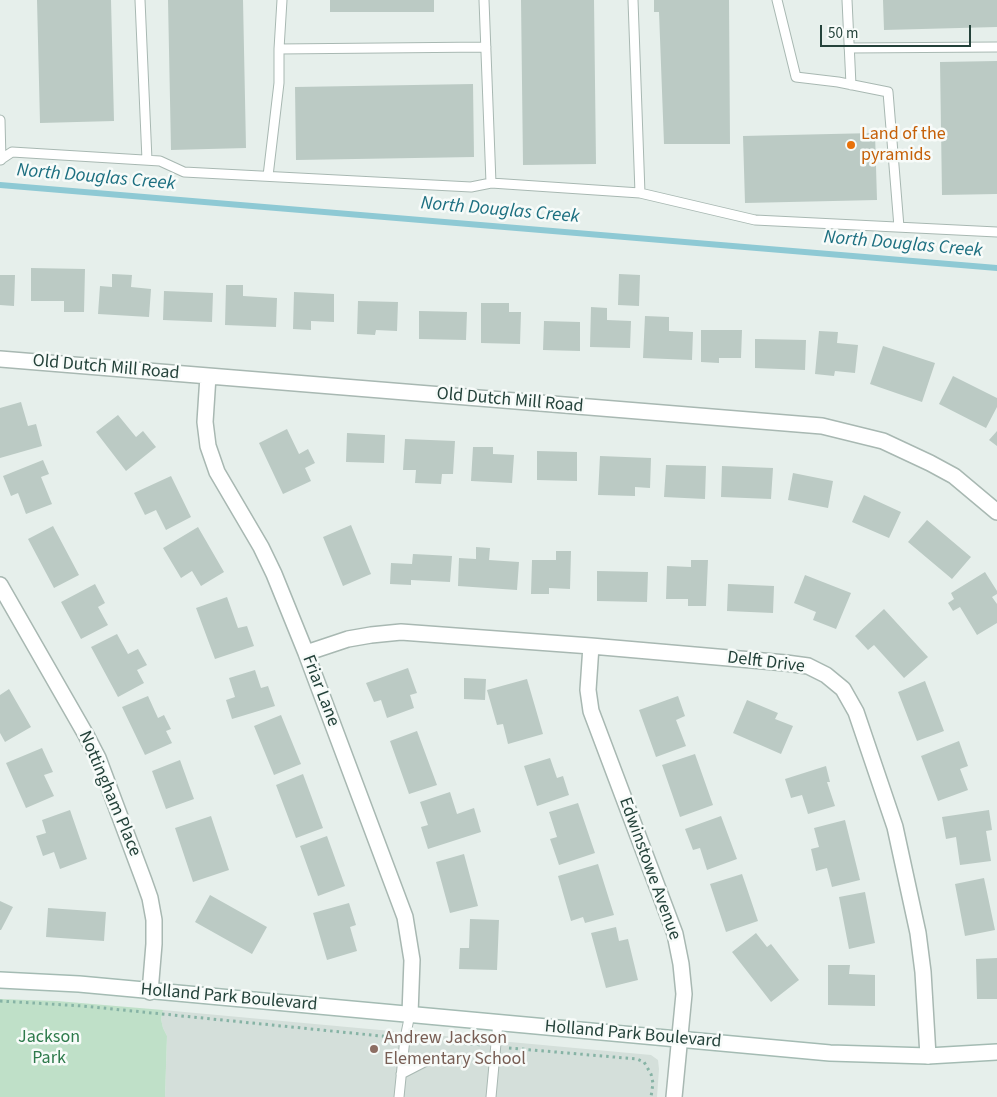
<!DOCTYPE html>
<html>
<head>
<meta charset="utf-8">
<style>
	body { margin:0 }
	#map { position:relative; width:997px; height:1097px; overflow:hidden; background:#e6efeb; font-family:"Source Sans 3",sans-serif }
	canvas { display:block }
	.scale { position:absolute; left:820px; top:25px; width:151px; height:22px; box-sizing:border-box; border:2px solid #24423a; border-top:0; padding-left:6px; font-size:15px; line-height:18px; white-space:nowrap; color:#24423a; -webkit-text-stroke:4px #f7fbf9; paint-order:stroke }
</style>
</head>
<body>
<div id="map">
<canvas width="997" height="1097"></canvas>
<div class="scale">50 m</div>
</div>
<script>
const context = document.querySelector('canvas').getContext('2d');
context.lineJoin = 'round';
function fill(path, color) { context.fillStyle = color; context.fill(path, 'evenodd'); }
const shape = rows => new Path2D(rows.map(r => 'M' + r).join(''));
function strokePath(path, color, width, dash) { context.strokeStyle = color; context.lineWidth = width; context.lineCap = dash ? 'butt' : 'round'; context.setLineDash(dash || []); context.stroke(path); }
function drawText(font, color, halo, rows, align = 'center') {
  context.font = font + ' "Source Sans 3",sans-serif'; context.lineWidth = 5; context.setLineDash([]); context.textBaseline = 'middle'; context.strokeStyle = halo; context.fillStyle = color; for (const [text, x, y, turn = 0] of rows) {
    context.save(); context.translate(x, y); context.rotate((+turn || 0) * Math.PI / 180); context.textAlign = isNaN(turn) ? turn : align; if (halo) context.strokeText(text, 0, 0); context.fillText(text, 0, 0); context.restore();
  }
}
const built = shape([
	[163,1010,651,1055,658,1060,659,1069,657,1097,165,1097,167,1036,163,1028,161,1019]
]);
const green = shape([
	[0,999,57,1001,163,1010,161,1019,163,1028,167,1036,165,1097,0,1097]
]);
const stream = shape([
	[0,185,997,268]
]);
const building = shape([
	[37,0,111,0,114,121,40,123],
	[168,0,243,0,246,148,171,150],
	[330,0,434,0,434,12,330,12],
	[521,0,594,0,596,164,523,165],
	[654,0,729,0,730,144,664,144,659,12,654,12],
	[883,0,997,0,997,27,884,30],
	[997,61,997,194,942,195,940,62],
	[473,84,474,157,296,160,295,87],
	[875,133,877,200,745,203,743,136],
	[31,268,85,269,84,312,64,312,64,301,31,301],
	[112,274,132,275,131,287,151,289,149,317,98,314,100,286,112,287],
	[619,274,640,275,639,306,618,305],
	[0,275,15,275,14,306,0,305],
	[226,285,243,285,243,296,277,298,276,327,225,325],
	[164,291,213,293,212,322,163,320],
	[294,292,334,294,334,322,311,321,311,330,293,329],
	[358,301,398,302,397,331,376,330,375,335,357,334],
	[481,303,509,303,509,312,521,312,520,344,481,343],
	[591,307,607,308,607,320,631,321,630,348,590,347],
	[419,311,467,312,466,340,419,339],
	[645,316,669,317,669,331,693,332,692,360,643,358],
	[544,321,580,322,580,351,543,350],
	[701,330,742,330,741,358,719,358,719,363,701,362],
	[819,331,838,332,837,343,858,345,855,373,835,371,834,376,815,374],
	[755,339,806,340,805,370,755,368],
	[883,346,935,363,922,402,870,384],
	[953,376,997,398,997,407,986,428,939,404],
	[21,402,28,426,36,424,42,446,0,458,0,408],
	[118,415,136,437,143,431,156,447,126,471,96,432],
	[287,429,299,454,308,449,315,463,305,468,311,481,283,494,259,443],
	[997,431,997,446,989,440],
	[347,433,385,435,384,463,346,462],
	[405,439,455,441,453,474,442,474,441,484,415,483,416,470,403,470],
	[473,447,493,447,493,454,514,455,512,483,471,481],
	[537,451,577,452,577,481,537,480],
	[600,456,651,458,650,488,635,487,635,496,598,495],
	[43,460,49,474,41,477,52,504,26,514,18,493,11,496,3,476],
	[666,465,706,466,705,499,664,497],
	[722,466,773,468,771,499,721,497],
	[793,473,833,481,828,508,788,500],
	[171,476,191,517,166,530,156,510,145,515,134,493],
	[864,495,901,512,889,538,852,522],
	[927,520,971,557,952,579,908,542],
	[351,525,371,574,343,586,323,537],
	[53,526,79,575,54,588,28,539],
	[198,527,224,572,201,586,192,571,181,578,163,548],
	[476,547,490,548,489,560,519,562,517,590,458,586,459,558,476,559],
	[556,551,571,551,570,589,549,588,549,594,531,594,532,560,556,560],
	[413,554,452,556,450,582,411,580,411,585,390,584,391,563,412,564],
	[691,560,708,560,706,606,688,606,688,599,666,599,667,566,691,567],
	[597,571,648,572,647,602,597,601],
	[985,572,997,591,997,594,992,597,997,604,997,623,977,635,960,607,953,611,948,603,954,599,951,593],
	[805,575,851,593,836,629,813,620,816,612,794,603],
	[95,584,105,603,98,607,108,625,81,639,61,602],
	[728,584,774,586,773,613,727,611],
	[227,597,238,628,247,626,254,646,215,659,196,608],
	[884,609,928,657,904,678,874,645,868,650,855,636],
	[117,634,128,654,138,649,147,665,137,670,144,683,118,697,91,647],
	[408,668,417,693,410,695,414,708,387,718,381,700,374,702,366,683],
	[255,670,261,688,268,686,275,706,232,719,226,700,235,697,229,678],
	[464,678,486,679,485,700,464,699],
	[527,679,543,734,508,744,503,724,497,725,487,690],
	[925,681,944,731,917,741,898,692],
	[9,689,31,727,5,742,0,733,0,695],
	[148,696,158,718,164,715,171,729,166,731,172,743,145,755,122,707],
	[678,696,685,716,676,720,686,746,656,757,639,710],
	[747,700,778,713,775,719,793,726,781,754,733,733],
	[281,715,301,764,274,775,254,726],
	[417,731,437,785,409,794,390,741],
	[959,741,968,766,960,769,968,790,938,801,921,756],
	[42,748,53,772,44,775,54,796,26,808,6,763],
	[695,754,713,805,680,817,662,765],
	[550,758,557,778,563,776,569,795,537,806,524,766],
	[180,760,194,799,166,809,152,771],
	[826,766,830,782,827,782,835,806,808,814,802,795,791,798,785,779],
	[303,774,323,828,296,838,276,785],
	[450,792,457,814,474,808,481,832,428,849,421,827,428,825,420,802],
	[578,803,595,853,559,865,550,839,557,837,549,812],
	[70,810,87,859,60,869,54,852,43,856,36,836,46,833,42,820],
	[989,810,992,830,986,831,991,861,960,865,956,837,946,839,942,817],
	[211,816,229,870,193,882,175,828],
	[721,816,737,859,707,870,700,848,693,850,685,829],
	[845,820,860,880,832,887,827,868,816,871,811,849,819,847,814,828],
	[327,836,345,886,318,896,300,846],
	[464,854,478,906,450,913,436,862],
	[598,864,614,915,585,923,583,917,571,921,558,876],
	[742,874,758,921,726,932,710,884],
	[984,878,995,930,965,936,955,884],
	[865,892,875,943,849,949,839,897],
	[210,895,267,927,252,954,195,922],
	[0,901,13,907,1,930,0,930],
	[349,903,356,925,350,927,357,951,327,960,313,913],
	[48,908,106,912,104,941,46,937],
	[470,919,499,920,497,970,459,969,460,948,469,948],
	[616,927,619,941,628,939,638,980,606,988,591,933],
	[756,933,767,947,771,944,799,980,771,1002,732,952],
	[997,958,997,999,977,999,976,959],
	[828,965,850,965,849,974,875,975,875,1006,828,1005]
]);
const path = shape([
	[0,1001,83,1006,391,1037],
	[419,1040,483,1045],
	[509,1048,637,1059,644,1062,651,1074,653,1083,651,1097]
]);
const lane = shape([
	[140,0,147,160],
	[282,0,279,49,486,47],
	[633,0,640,193,755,220,997,232],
	[777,0,796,77,838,82,888,92,899,227],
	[847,0,851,85],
	[849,48,997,47],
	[0,120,1,160],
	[0,160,12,152,160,161,184,172,471,187,491,183,484,0],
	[268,176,279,83,279,49],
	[491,183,640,193],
	[401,1074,430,1059,448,1059],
	[399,1097,405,1038,410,1014],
	[491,1097,498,1022]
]);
const street = shape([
	[0,359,822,426,883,441,930,463,954,476,997,512],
	[208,376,205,422,208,446,217,472,261,547,274,574,306,653,405,917,412,960,410,1014],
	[0,585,86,735,98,758,144,881,150,898,154,920,154,944,150,992],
	[591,646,588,690,591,711,675,934,681,964,684,994,674,1097],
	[306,653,348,639,371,635,401,632,591,646,786,663,808,666,826,675,843,689,856,712,895,827,918,933,923,972,928,1056]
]);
const secondary = shape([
	[0,980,79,984,830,1053,928,1056,997,1052]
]);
const markers = [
	[851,145,5,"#e8710a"],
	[374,1049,5,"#8d6e63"]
];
const foodNames = [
	["Land of the",861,135],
	["pyramids",861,156]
];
const streetNames = [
	["Old Dutch Mill Road",106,368,5],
	["Old Dutch Mill Road",510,401,5],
	["Delft Drive",766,663,7],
	["Friar Lane",320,691,69],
	["Nottingham Place",109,794,67],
	["Edwinstowe Avenue",649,869,70],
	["Holland Park Boulevard",229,998,5],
	["Holland Park Boulevard",633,1035,5]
];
const parkNames = [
	["Jackson",49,1038],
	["Park",49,1059]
];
const educationNames = [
	["Andrew Jackson",384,1039],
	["Elementary School",384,1060]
];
const waterNames = [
	["North Douglas Creek",96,178,5],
	["North Douglas Creek",500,211,5],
	["North Douglas Creek",903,245,5]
];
fill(built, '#d4dfda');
fill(green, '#bfe0c8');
strokePath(stream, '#8ec9d4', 6);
fill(building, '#bbcac4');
strokePath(lane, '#a8b8b2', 11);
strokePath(street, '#a8b8b2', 18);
strokePath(secondary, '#a4bbb3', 18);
strokePath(path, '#86b3a5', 3, [2.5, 4]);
strokePath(lane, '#fff', 9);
strokePath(street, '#fff', 15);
strokePath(secondary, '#fff', 15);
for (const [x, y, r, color] of markers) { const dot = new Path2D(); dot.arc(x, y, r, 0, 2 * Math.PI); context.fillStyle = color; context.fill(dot); strokePath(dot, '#f7fbf9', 2); }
drawText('18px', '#c56008', '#f7fbf9', foodNames, 'left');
drawText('18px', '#24423a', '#f7fbf9', streetNames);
drawText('18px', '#2d7a4b', '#f7fbf9', parkNames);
drawText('18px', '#785e54', '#f7fbf9', educationNames, 'left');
drawText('italic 19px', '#1c6f80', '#f7fbf9', waterNames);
</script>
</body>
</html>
